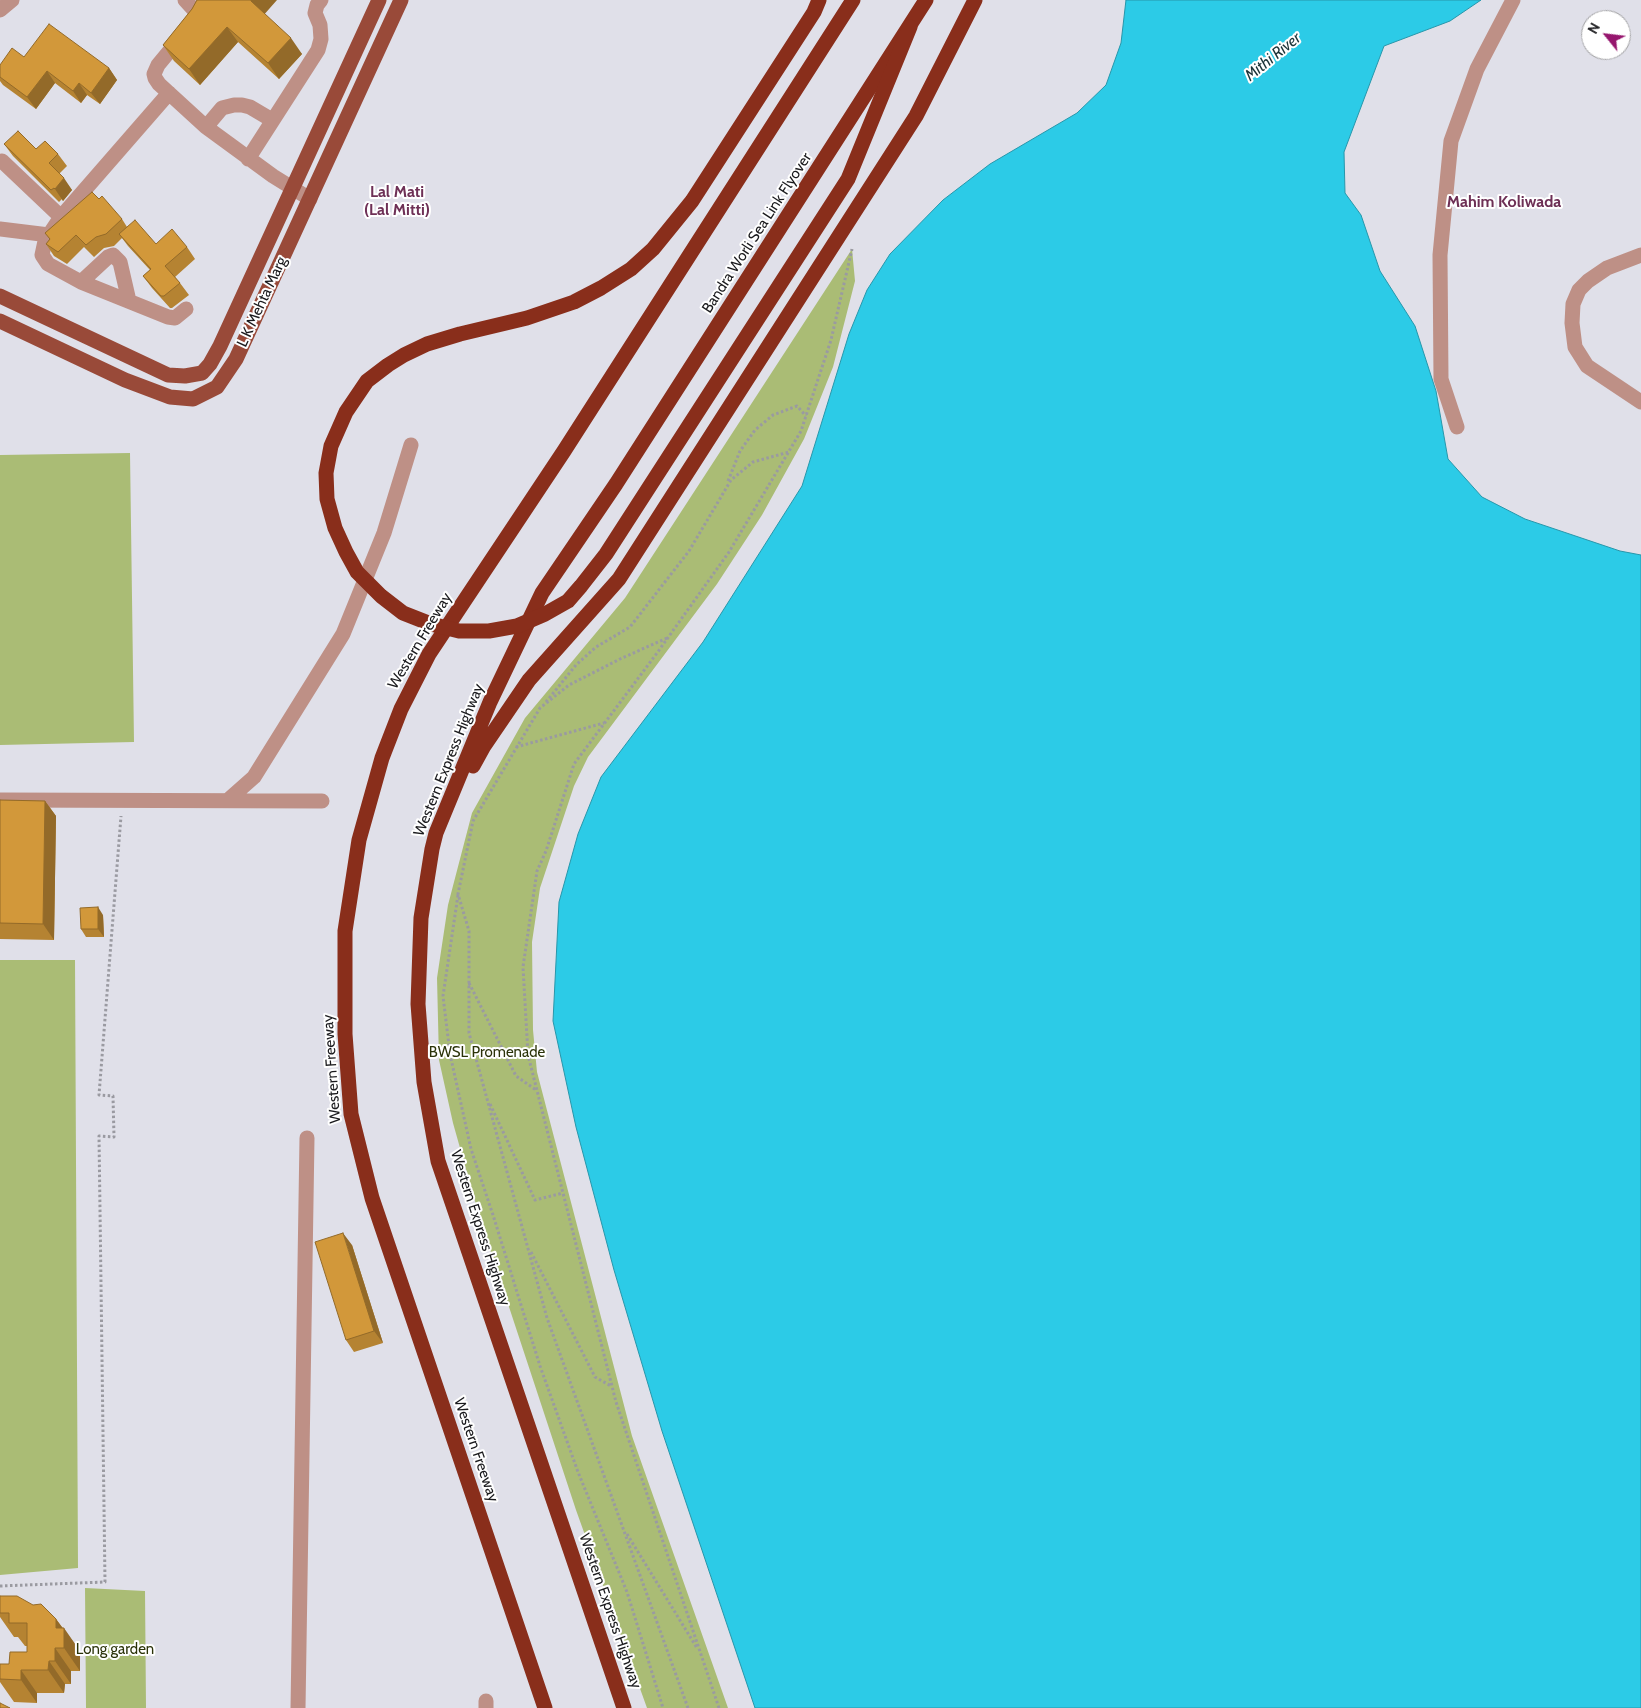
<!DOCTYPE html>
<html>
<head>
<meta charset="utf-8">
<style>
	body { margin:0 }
	#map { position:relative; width:1641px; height:1708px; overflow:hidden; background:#e0e0e9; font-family:Cabin,sans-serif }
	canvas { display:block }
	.north { position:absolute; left:1581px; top:10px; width:50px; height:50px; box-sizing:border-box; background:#fff; border:1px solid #a3a3a5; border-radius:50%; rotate:299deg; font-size:14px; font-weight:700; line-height:20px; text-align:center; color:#1a1a1d }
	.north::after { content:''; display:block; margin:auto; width:18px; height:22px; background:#96166e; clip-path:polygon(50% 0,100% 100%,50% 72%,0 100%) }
</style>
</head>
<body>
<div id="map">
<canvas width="1641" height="1708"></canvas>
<div class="north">N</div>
</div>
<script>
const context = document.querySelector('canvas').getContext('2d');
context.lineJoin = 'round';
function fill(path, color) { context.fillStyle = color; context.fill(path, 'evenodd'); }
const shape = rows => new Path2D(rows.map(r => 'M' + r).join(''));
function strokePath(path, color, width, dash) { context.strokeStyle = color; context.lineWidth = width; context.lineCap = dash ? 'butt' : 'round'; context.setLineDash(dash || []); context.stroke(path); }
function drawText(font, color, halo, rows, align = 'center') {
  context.font = font + ' Cabin,sans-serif'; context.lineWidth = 4; context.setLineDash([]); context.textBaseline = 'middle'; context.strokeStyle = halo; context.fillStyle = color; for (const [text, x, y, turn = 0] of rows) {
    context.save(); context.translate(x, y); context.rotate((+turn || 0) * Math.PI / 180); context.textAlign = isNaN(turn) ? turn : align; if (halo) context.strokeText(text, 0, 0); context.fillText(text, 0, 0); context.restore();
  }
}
const green = shape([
	[852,249,855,281,833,367,804,439,762,515,717,584,588,757,574,786,540,888,532,942,533,1030,537,1072,632,1436,728,1708,647,1708,576,1510,480,1219,453,1123,439,1060,437,978,448,905,472,813,525,718,625,598],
	[130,453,134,742,0,745,0,455],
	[0,960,75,960,78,1568,0,1575],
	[85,1588,145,1591,146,1708,86,1708]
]);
const water = shape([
	[1126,0,1481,0,1450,21,1384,46,1344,152,1345,193,1361,215,1380,271,1415,326,1436,391,1448,459,1482,497,1525,519,1620,551,1641,555,1641,1708,755,1708,662,1431,614,1270,576,1127,553,1021,559,902,578,834,601,777,703,642,802,486,849,334,867,290,890,254,943,200,990,164,1077,113,1106,85,1121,43,1126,0]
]);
const path = shape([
	[728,481,740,451,755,430,773,415,797,406,806,416],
	[667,638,620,659,569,685,540,708,473,821,458,894,469,931,469,1033,547,1318,688,1708],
	[546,702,576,665,596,647,630,627,689,551,731,480,753,462,789,452],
	[516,747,604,723],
	[458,895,443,996,450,1054,471,1149,493,1215,540,1366,578,1472,627,1592,663,1708],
	[469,983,516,1076,536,1090],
	[490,1104,535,1200,563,1193],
	[531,1252,595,1377,611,1386],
	[627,1534,697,1648],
	[0,1586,105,1582,99,1136,114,1137,113,1096,99,1095,121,816],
	[719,1708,616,1402,528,1055,523,967,537,871,546,851,574,764,657,653,729,552,801,431,831,340,852,249]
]);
const minor = shape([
	[185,0,195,11,196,19,158,65,154,74,155,78,159,84,206,127,273,176,310,199],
	[0,10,12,0],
	[169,93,61,217,45,241,42,255,48,264,81,282,168,317,175,318,186,309],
	[206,127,222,108,234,105,242,105,250,107,272,120],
	[248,159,318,50,321,39,320,25,315,13,317,5,321,0],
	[2,161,61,217],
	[0,229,49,235],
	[1641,255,1607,268,1588,281,1579,290,1573,304,1572,323,1575,347,1587,366,1641,402],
	[81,282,108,257,113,255,120,262,129,301],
	[1457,427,1441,379,1440,255,1451,141,1477,69,1513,0],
	[0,800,322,801],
	[228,800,254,777,343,634,384,533,411,445],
	[298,1708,307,1138],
	[486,1708,486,1701]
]);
const major = shape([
	[0,296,168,375,185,376,202,373,210,364,220,346,379,0],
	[0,321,125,380,170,397,193,399,217,387,236,359,401,0]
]);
const highway = shape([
	[473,766,484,746,529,680,619,579,916,116,975,0],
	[545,1708,372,1198,351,1114,345,1034,345,931,359,840,382,758,401,709,429,654,564,451,853,0],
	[624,1708,438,1161,424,1082,418,1004,421,918,432,849,436,833,490,702,542,593,616,484,926,0]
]);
const highwayBridge = shape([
	[819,0,814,12,692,201,653,249,631,269,601,288,574,302,527,318,460,334,427,344,404,355,388,365,367,381,346,412,331,446,326,473,327,499,335,528,346,552,357,572,381,596,403,613,431,624,459,631,489,631,517,626,545,614,568,601,581,586,606,554,848,179,910,27]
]);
const wall = shape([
	[197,0,276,0,264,13,302,54,279,79,238,42,200,85,174,61,163,45,192,9],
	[24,57,109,68,117,80,100,104,87,95,81,103,55,83,36,109,3,85,0,81,0,65],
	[4,144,58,154,67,166,59,174,72,190,63,201,62,199,59,202,13,156],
	[122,219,127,227,156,244,187,247,195,259,175,277,180,283,189,295,172,308,170,308,152,288,143,276,150,270,128,246,122,238,114,246,104,248,94,257,84,247,67,264,54,256,46,244,50,239,45,233],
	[0,800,45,801,56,816,54,940,0,939],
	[103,915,104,937,86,937,81,929],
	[352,1245,383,1343,354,1352,346,1340],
	[0,1596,56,1619,80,1651,80,1671,71,1671,71,1684,65,1684,64,1693,37,1693,37,1703,14,1702,0,1682,0,1664,9,1664,27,1652,27,1646,25,1646,18,1637,14,1637,0,1617]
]);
const shadedWall = shape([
	[251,0,277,0,262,17,251,1],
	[227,27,238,42,200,85,189,69],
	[291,38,302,54,279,79,268,63],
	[109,68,117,80,100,104,91,93],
	[47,71,55,83,36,109,27,97],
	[79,83,87,95,81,103,73,91],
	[64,178,72,190,63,201,55,189],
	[45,801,56,816,54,940,43,924],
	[98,907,103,915,104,937,98,929],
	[343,1233,352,1245,383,1343,374,1331],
	[56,1619,64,1630,64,1628,80,1651,80,1671,64,1648,56,1628],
	[55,1648,71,1671,71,1684,55,1661],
	[49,1661,65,1684,64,1693,48,1670],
	[21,1670,37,1693,37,1703,21,1680]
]);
const building = shape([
	[197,0,251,0,251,1,291,38,268,63,227,27,189,69,163,45,192,9,197,0],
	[49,24,109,68,91,93,79,83,73,91,47,71,27,97,0,77,0,65,12,48,24,57,49,24],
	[18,131,36,149,45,141,58,154,49,163,64,178,55,189,54,188,51,190,4,144,18,131],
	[92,192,99,199,102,196,122,219,106,234,96,237,86,245,76,235,58,252,46,244,50,239,45,233,92,192],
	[135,220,156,244,172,229,187,247,165,266,180,283,164,296,161,296,143,276,151,269,119,234,135,220],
	[0,800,45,801,43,924,0,923,0,800],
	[98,907,98,929,81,929,80,908,98,907],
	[343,1233,374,1331,346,1340,315,1242,343,1233],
	[0,1596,17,1596,33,1605,41,1604,56,1619,56,1628,64,1628,64,1648,55,1648,55,1661,49,1661,48,1670,21,1670,21,1680,0,1679,0,1664,9,1664,10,1652,27,1652,27,1623,9,1623,9,1613,0,1613,0,1596],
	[0,1703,10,1708,0,1708,0,1703]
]);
const streetNames = [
	["Bandra Worli Sea Link Flyover",757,233,-57],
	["L K Mehta Marg",262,302,-65],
	["Western Freeway",420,641,-59],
	["Western Express Highway",449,760,-68],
	["Western Freeway",332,1069,-94],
	["Western Express Highway",480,1228,72],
	["Western Freeway",476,1450,71],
	["Western Express Highway",610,1611,71]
];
const parkNames = [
	["BWSL Promenade",487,1053],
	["Long garden",115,1650]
];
const waterNames = [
	["Mithi River",1273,57,-39]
];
const neighbourhoodNames = [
	["Lal Mati",397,192],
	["(Lal Mitti)",397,210],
	["Mahim Koliwada",1504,202]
];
fill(green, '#aabc75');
fill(water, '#2ccbe7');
strokePath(water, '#2796aa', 1);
strokePath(path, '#9a9aa1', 3, [2.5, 2.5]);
strokePath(minor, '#be9086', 15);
strokePath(major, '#994a39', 15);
strokePath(highway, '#892e1b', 15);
strokePath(highwayBridge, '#892e1b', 15);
fill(wall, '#b58332');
fill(shadedWall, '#936a29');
fill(building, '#d2983a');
strokePath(building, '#936a29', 1);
drawText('15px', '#1a1a1d', '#fff', streetNames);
drawText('15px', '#2b3309', '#fff', parkNames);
drawText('italic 16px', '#1b3338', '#fff', waterNames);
drawText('bold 16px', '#6e3056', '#fff', neighbourhoodNames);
</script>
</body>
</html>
